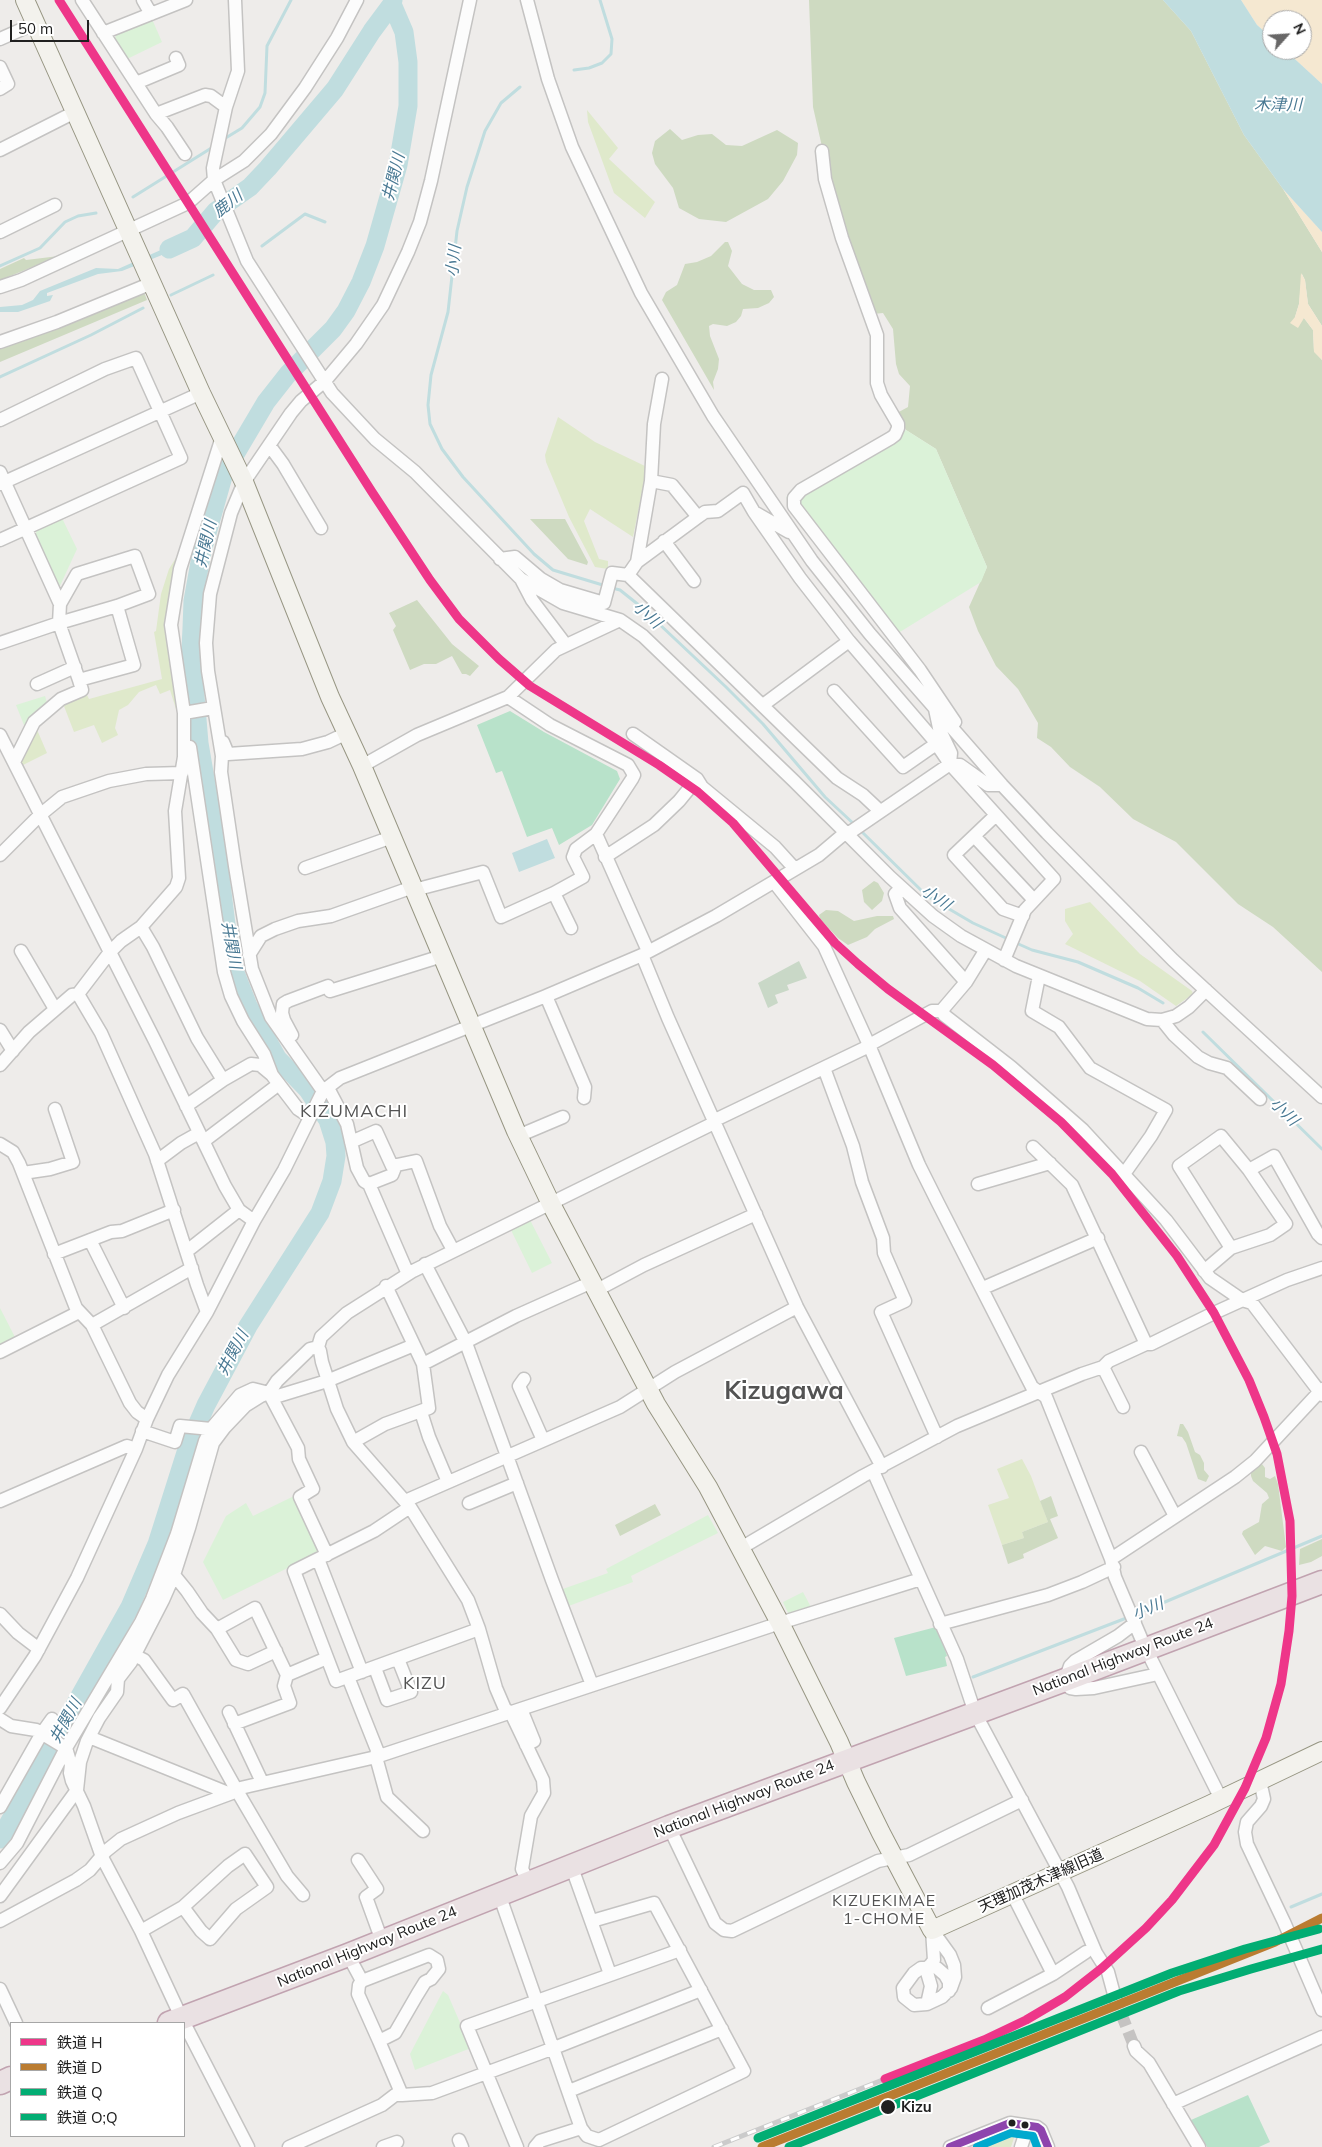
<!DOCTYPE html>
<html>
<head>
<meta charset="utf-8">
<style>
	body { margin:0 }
	#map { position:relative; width:1322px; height:2147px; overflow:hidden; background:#eeecea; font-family:Mulish,"Noto Sans JP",sans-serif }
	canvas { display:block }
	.legend { position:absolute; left:10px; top:2022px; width:175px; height:115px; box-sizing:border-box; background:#fff; border:1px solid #a6a6a6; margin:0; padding:6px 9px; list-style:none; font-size:15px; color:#202020 }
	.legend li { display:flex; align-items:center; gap:10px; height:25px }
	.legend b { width:25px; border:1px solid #a6a6a6 }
	.north { position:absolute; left:1262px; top:10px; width:50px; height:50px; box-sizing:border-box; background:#fff; border:1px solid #a6a6a6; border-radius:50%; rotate:64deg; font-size:14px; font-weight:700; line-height:20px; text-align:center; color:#202020 }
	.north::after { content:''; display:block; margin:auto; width:18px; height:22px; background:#686767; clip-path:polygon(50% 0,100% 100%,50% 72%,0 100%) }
	.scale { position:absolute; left:10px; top:20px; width:79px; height:22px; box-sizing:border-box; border:2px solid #202020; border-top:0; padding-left:6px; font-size:15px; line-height:18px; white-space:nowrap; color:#202020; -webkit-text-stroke:4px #fff; paint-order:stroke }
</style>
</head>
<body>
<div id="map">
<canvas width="1322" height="2147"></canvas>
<ul class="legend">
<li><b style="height:6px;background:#ee3689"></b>鉄道 H</li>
<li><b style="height:6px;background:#ba7c31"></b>鉄道 D</li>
<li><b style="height:6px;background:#02ad73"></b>鉄道 Q</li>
<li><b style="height:6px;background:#02ad73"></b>鉄道 O;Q</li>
</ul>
<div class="north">N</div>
<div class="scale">50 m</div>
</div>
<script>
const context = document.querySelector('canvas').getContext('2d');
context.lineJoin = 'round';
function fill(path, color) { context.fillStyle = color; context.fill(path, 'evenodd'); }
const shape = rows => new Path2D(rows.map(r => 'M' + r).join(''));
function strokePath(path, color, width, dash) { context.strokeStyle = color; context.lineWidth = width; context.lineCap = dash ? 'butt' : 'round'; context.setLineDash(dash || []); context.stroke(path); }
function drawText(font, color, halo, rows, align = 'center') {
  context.font = font + ' Mulish,"Noto Sans JP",sans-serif'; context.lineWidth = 4; context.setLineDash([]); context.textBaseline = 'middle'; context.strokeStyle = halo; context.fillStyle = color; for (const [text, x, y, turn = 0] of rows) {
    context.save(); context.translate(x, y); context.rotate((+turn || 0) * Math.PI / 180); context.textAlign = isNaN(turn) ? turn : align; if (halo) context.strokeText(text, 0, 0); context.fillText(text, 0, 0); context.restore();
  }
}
const grass = shape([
	[587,110,618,148,609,159,655,202,645,218,614,193,588,122],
	[558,417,595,442,647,467,633,537,590,509,584,521,599,559,608,561,608,569,595,567,569,517,546,462,545,455],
	[179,553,170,592,181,710,176,709,170,690,160,694,156,685,139,692,128,705,119,710,115,728,118,735,102,743,94,725,74,732,62,701,85,691,89,699,162,679,154,632,156,631,161,594,169,569],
	[35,725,47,753,21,766,18,760],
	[1090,902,1140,954,1192,991,1193,994,1176,1006,1140,981,1065,944,1073,934,1065,921,1065,909],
	[1022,1459,1031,1476,1048,1522,1022,1532,1024,1538,1002,1545,988,1505,1009,1498,997,1469],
	[1006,2133,1011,2133,1014,2138,1011,2147,986,2147,990,2140]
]);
const forest = shape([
	[809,0,1163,0,1191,31,1244,135,1283,189,1322,252,1322,326,1308,304,1305,280,1302,274,1299,304,1295,317,1304,318,1313,330,1314,351,1322,360,1322,972,1273,927,1238,904,1176,842,1133,819,1100,787,1070,767,1051,747,1037,738,1038,723,1018,689,996,666,978,631,969,607,987,567,936,449,906,430,897,413,908,407,910,386,899,374,896,364,893,329,883,313,873,314,837,213,813,107],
	[670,129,682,140,698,135,712,134,726,145,742,146,777,130,798,143,797,155,783,181,768,199,726,222,699,219,679,208,673,188,655,164,652,153,655,141],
	[725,242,728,242,732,251,728,266,742,284,754,290,771,290,774,297,769,303,758,308,743,309,741,316,736,322,727,326,713,324,709,326,710,336,719,359,718,369,713,382,714,390,662,300,666,292,677,285,685,264,697,262,711,256],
	[59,256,8,277,0,280,0,269,24,258,26,260],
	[144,292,147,300,0,362,0,347],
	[530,519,565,519,588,562,587,565,568,559],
	[417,600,452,644,479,666,470,676,466,674,462,674,452,656,436,664,424,664,410,670,393,630,396,626,389,613],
	[874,881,878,883,884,893,882,901,872,910,864,902,862,890],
	[826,910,838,911,854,921,877,916,893,916,894,919,875,929,867,937,848,945,838,938,820,919,819,915],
	[1180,1424,1183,1424,1188,1432,1195,1452,1200,1455,1204,1463,1204,1470,1209,1476,1206,1482,1198,1479,1186,1443,1182,1437,1177,1436],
	[1259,1464,1262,1464,1265,1468,1265,1477,1270,1479,1275,1476,1278,1484,1286,1547,1282,1551,1265,1546,1255,1555,1242,1534,1243,1531,1259,1522,1262,1504,1269,1498,1267,1493,1253,1481,1251,1476,1251,1469],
	[1051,1496,1058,1516,1050,1519,1058,1538,1023,1554,1024,1558,1008,1564,1002,1545,1024,1538,1022,1532,1048,1522,1040,1501],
	[655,1504,661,1515,620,1536,615,1525],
	[1322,1539,1322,1556,1311,1562,1299,1565,1300,1549]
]);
const sand = shape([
	[1241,0,1322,0,1322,84,1285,50,1302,50,1302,20,1272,20,1272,38,1257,25],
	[1283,189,1322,232,1322,252],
	[1301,273,1305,280,1308,304,1322,326,1322,360,1314,352,1313,330,1304,318,1298,328,1290,323,1295,317,1299,304]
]);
const cemetery = shape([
	[799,961,807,978,787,985,789,990,775,995,778,1003,768,1008,758,983]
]);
const park = shape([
	[152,19,162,42,127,59,115,40,116,33],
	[906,430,936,449,987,567,981,582,895,635,796,512,786,497],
	[61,516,77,549,59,588,35,535,38,528],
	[45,696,48,706,26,730,16,705],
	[529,1218,552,1263,532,1273,510,1228],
	[0,1308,17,1341,0,1348],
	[294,1496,322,1551,223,1600,203,1562,226,1516,246,1503,253,1516],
	[708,1515,718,1533,631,1576,633,1582,566,1607,560,1590,608,1573,606,1569],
	[803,1592,812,1609,789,1615,783,1602],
	[443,1991,448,1995,471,2048,415,2070,410,2054]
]);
const pitch = shape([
	[510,711,544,732,617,771,620,779,592,825,559,845,552,828,527,837,502,771,496,773,477,725],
	[936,1627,947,1648,945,1649,947,1656,945,1657,947,1666,906,1676,894,1638],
	[1248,2095,1270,2142,1259,2147,1207,2147,1191,2120]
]);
const water = shape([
	[1163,0,1241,0,1257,25,1272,38,1272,50,1285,50,1322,84,1322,232,1283,189,1244,135,1191,31],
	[193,238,182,247,122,271,98,274,47,293,47,296,53,295,50,301,18,312,0,312,0,307,22,305,33,300,40,291,96,268,118,269,181,241],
	[547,839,555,858,519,872,512,853]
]);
const stream = shape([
	[574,70,589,68,602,63,611,54,612,39,600,0],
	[520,87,501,103,485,131,467,187,457,231,448,312,431,375,428,405,430,424,442,449,463,477,534,554,553,570,606,586],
	[224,139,242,128,260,107,265,93,267,46,291,0],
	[133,197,213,147],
	[262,246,305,214,325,222],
	[0,266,40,248,65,222,78,216,96,213],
	[171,295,213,275],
	[0,377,91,335,143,308],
	[612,588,620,590,640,606,726,687,763,724,825,797,855,825],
	[860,830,927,896,973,923,1008,939],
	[1014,942,1032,950,1078,962,1138,988,1163,1003],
	[1203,1032,1322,1149],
	[1134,1615,1322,1536],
	[973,1677,1129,1617],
	[1291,1907,1322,1894]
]);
const river = shape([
	[169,249,193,238,216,211,250,187,268,168,335,89,372,31,392,4],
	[0,1839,130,1607,157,1544,188,1446,206,1405,248,1326,320,1213,332,1181,336,1156,335,1142,328,1120,308,1090,277,1058,248,1006,234,970,228,941,216,843,199,743,191,648,192,628,193,601,202,551,224,473,266,402,288,374,333,329,346,311,361,282,375,246,398,165,408,106,408,62,404,32,392,4,393,0]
]);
const streetTunnel = shape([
	[1115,1998,1134,2046]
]);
const street = shape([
	[82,0,156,114,205,95,211,96,226,107],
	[143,0,151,14],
	[235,0,238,71,226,107,213,168,214,180,247,261,332,393,375,439,415,472,521,579,563,603,620,620,643,636,794,781,890,877,933,916,961,936,1016,966,1147,1019,1162,1020,1176,1016,1189,1007,1206,990],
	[527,0,548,79,572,147,641,293,713,416,812,561,870,634,1002,785,1047,833,1173,960,1322,1097],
	[103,33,186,0],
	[0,39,36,23],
	[0,67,8,84,0,89],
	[136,83,179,65,176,58],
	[156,114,167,127,185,154],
	[0,150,75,112],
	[822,151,825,179,842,238,877,335,877,383,881,395,898,424,898,428,895,435,891,438,801,490,794,498,794,506,920,670,955,722],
	[0,232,55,205],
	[0,287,21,280,188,203,214,180,244,161,271,134,305,88,337,38,357,0],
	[0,342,57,322,152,283],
	[0,420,105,369,136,358,181,458,0,540],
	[269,445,283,464,321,528],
	[0,472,60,604],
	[651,481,672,485,698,517],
	[0,484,201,393],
	[754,512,800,578,849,641,933,739,950,764,1054,879,1025,910,1004,960],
	[664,541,694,581],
	[500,559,515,557,541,579,560,590,604,603,612,573,628,575,837,778,863,795,880,811],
	[637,562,698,517,705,512,718,511,743,493,754,512,789,532],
	[628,575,637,562,651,481,654,424,662,379],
	[522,581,532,600,566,645],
	[0,643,59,623,117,606,149,594,135,556,77,574,60,604,59,623,79,680,134,665,117,606],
	[37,684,75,667],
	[834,691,903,767,936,744],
	[763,705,849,641],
	[184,713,213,708],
	[633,734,697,779,702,787,775,847,795,869],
	[0,735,155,1041,225,1186,239,1210,254,1221],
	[223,742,228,754,243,753,302,749,328,742,347,733],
	[190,747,224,972,231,996,243,1021,264,1054,272,1075],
	[14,762,34,722,61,699,82,690,79,680],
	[952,765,960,765,988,785,1002,785],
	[362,766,417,735,508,697,556,650,620,620],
	[996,815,954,855,1003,909,1023,916],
	[596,834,648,951],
	[974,836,1034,900],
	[0,855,40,815,62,797,109,781,146,774,182,773],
	[605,857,654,825,679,801,697,779],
	[305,868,392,837],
	[901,888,895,894,900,908,966,982],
	[414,890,483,872,501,917,554,893,583,877,573,857,576,849,596,834,632,779,634,775,628,765,550,725,508,697],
	[554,893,571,928],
	[141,927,153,947,197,1038,223,1080,251,1064,260,1065,272,1075,298,1109,310,1117],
	[21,951,55,1009],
	[985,951,966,982,943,1009,944,1015,1011,1067,1083,1130,1166,1220,1210,1278,1242,1300,1252,1303,1322,1395],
	[249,955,261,936,275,929,298,921,331,916,413,887],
	[642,955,668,1018,797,1307,882,1467],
	[1039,976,1032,1011,1059,1027,1090,1068,1166,1110,1151,1136,1124,1174],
	[78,994,101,1033,155,1154,197,1285,207,1312],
	[546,996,585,1087,584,1098],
	[942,1011,932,1011,869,1045,919,1165,938,1203,1032,1387,1046,1397,1111,1559,1115,1577,1141,1638],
	[1162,1020,1174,1035,1198,1057,1209,1063,1227,1068,1260,1099],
	[0,1030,13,1051],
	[292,1035,284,1020,282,1013,283,1004,288,1001,328,986,330,991,442,956],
	[0,1065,29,1032,72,995,78,994,110,952,121,941,141,927,176,887,179,878,175,811,184,757,184,713,171,625,180,569,222,437],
	[824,1068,853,1146,862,1182,883,1238,884,1253,905,1301,881,1312,937,1437],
	[328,1088,347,1124,357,1168,364,1181,369,1184,408,1274],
	[323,1091,271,1017,252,969,235,866,221,772,222,756,208,671,206,643,210,594,231,513,244,482,291,413,301,401,325,381,356,344,383,305,408,252,420,222,431,181,470,0],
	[186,1106,223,1080],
	[713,1121,865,1048,869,1045,824,946,774,882],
	[518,1136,563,1117],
	[204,1141,279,1084],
	[351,1142,376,1131,392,1166,416,1161,440,1226,453,1250],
	[0,1144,13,1152,19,1163,76,1308,92,1325,130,1403,137,1412,147,1419],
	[1033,1147,1072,1185,1146,1344],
	[157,1161,181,1143,199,1133],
	[1249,1170,1274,1156,1318,1234,1322,1238],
	[23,1173,50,1169,73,1162,55,1109],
	[369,1184,392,1175,396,1165],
	[978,1184,1050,1163],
	[90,1240,124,1308],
	[187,1251,239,1210],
	[54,1254,111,1232,122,1231,174,1210],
	[425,1264,466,1343,552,1580,592,1685],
	[1204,1271,1231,1248,1179,1166,1221,1136,1249,1170,1286,1224,1270,1235,1231,1248],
	[386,1286,423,1364],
	[983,1288,1098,1238],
	[597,1290,644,1265,756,1214],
	[92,1325,192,1268],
	[0,1352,79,1312],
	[1103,1367,1123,1407],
	[524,1379,519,1386,543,1440],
	[269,1393,298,1448,299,1459,313,1489,300,1497,327,1555],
	[421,1412,429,1437,448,1482],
	[142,1431,175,1442,180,1426,211,1429],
	[353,1442,385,1424,429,1408,423,1364,516,1316,592,1282],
	[1141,1452,1175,1516],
	[0,1501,127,1446,136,1449],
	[405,1501,620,1407,675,1372,797,1307],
	[469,1503,517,1483],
	[410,1507,374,1531,294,1571,336,1681,479,1629],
	[741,1548,863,1476,957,1426,1082,1374,1103,1367,1109,1361,1146,1344,1151,1344,1214,1313,1287,1280,1322,1268],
	[318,1559,362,1672],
	[1111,1559,1235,1477,1255,1461,1322,1389],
	[174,1575,187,1591,202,1613,217,1629,255,1608,287,1675,327,1658],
	[921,1579,957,1659,975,1713,1068,1887,1096,1953,1108,1972,1115,1998],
	[0,1614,18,1633,39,1649],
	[1135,1623,1118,1636,1075,1661,1070,1666,1065,1680,1070,1688,1076,1689,1094,1688,1158,1674],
	[940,1624,1048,1595,1082,1582,1114,1567],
	[217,1629,236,1660,248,1664,276,1651],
	[134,1655,144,1660,173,1700,183,1694,236,1789,287,1876,303,1895],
	[1151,1659,1221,1799],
	[375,1668,387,1700,411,1692,398,1659],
	[348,1677,377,1750,376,1757,387,1797,423,1831],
	[0,1708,35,1656,77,1578,136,1449,147,1419,168,1375,207,1312,254,1221,284,1170,323,1091,340,1078,546,996,642,955,716,916,819,855,845,833,852,831,950,764,951,753,939,728,935,709],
	[521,1709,534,1741,526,1745],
	[229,1712,262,1782],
	[0,1719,11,1726,36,1730,66,1748,71,1765,70,1773,72,1781,84,1806,102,1857,141,1931,182,2019,248,2147],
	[234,1724,290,1703,284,1686,287,1675],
	[89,1737,228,1793],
	[1260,1781,1264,1799,1261,1806,1247,1822,1245,1832,1247,1844,1284,1922,1322,2010],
	[0,1807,42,1733,52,1719],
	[669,1827,715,1923,724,1930,732,1931,878,1861,909,1855,1022,1800],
	[358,1860,377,1889,366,1897,382,1941],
	[0,1863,17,1843,66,1748,141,1622,152,1599,177,1534,205,1441,211,1429,240,1395,253,1389,269,1393,277,1381,310,1349,318,1347],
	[571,1865,610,1974],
	[529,1883,522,1869,531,1816,544,1793,543,1780,511,1713,505,1709,496,1688,479,1629,468,1600,410,1507,353,1442,337,1409,322,1362,320,1351,318,1347,321,1337,347,1313,413,1271,714,1123],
	[1012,1893,1053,1974],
	[499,1894,581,2128,587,2136,599,2140,744,2071,654,1903,592,1921],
	[0,1896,77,1790,80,1762,87,1741,99,1718,117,1692,118,1679,131,1662,163,1600,174,1575,189,1528,213,1443,225,1427,245,1406,261,1396,269,1393,278,1396,327,1381,414,1345],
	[0,1921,76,1880,90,1870,106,1851,121,1839,178,1813,232,1793,236,1789,376,1757,780,1623,921,1579,873,1471],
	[932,1930,950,1955,954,1965,955,1977,951,1988,942,1997,927,2004,914,2005,904,1997,903,1988,914,1973,921,1968,928,1968,934,1960,932,1930],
	[141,1931,183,1907,228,1866,245,1854,267,1887,236,1909,210,1939,201,1931,183,1907],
	[348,1955,362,1981,429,1955,437,1960,439,1969,431,1979,425,1982,417,1995,395,2033,379,2041,402,2095,432,2093,554,2048,701,1990],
	[929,1966,937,1968,945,1975,949,1982,949,1991],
	[926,1969,931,1986,927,2004],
	[362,1981,359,1985,358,1994,379,2041],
	[0,1989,16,2023],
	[988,2008,1053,1974,1086,1952],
	[1134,2046,1136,2051,1149,2063,1199,2147],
	[569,2091,722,2029],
	[1173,2104,1322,2037],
	[1010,2123,1021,2129,1024,2138,1021,2147],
	[459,2140,462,2147],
	[289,2147,382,2105,395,2095,402,2095],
	[383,2147,397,2142],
	[517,2147,467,2026,680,1950],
	[535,2147,540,2141,581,2128],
	[950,2147,1010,2123,1037,2127,1041,2130,1048,2147]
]);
const secondary = shape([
	[25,0,201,393,244,482,330,697,362,766,516,1131,551,1204,656,1404,708,1487,780,1623,839,1742,856,1782,881,1833,932,1930,1209,1805,1322,1751]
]);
const highway = shape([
	[169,2023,348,1955,669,1827,1065,1680,1322,1582],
	[0,2083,11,2078]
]);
const rail = shape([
	[714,2147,885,2079]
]);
const bus1 = shape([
	[950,2147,1010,2123,1037,2127,1041,2130,1048,2147]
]);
const bus2 = shape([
	[977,2147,1011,2133,1033,2136,1037,2147]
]);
const rail1 = shape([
	[59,0,372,492,430,580,459,619,499,659,530,686,659,765,698,792,733,823,835,943,858,964,888,989,993,1065,1061,1122,1112,1174,1177,1256,1214,1313,1249,1380,1264,1417,1277,1454,1290,1521,1292,1596,1289,1631,1281,1684,1266,1738,1245,1788,1214,1845,1172,1900,1146,1928,1102,1968,1065,1997,1026,2020,984,2040,885,2079]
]);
const rail2 = shape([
	[762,2147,1275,1942,1322,1918]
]);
const rail3 = shape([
	[789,2147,1179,1991,1251,1969,1322,1949]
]);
const rail4 = shape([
	[758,2138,1172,1973,1245,1949,1319,1929]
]);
const markers = [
	[888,2107,8,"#202020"],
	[1012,2123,4.5,"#202020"],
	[1025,2125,4.5,"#202020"]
];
const streetNames = [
	["National Highway Route 24",1123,1657,-21],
	["National Highway Route 24",744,1799,-21],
	["天理加茂木津線旧道",1041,1881,-24],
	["National Highway Route 24",367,1947,-22]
];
const stopNames = [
	["Kizu",901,2107]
];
const waterNames = [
	["木津川",1278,105],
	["井関川",394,177,-76],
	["鹿川",228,204,-38],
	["小川",454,261,-84],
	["井関川",206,544,-77],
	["小川",647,615,42],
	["小川",936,898,34],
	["井関川",231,945,80],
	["小川",1284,1112,44],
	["井関川",233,1353,-62],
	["小川",1148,1609,-22],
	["井関川",66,1721,-61]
];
const neighbourhoodNames = [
	["KIZUEKIMAE",884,1901],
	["1-CHOME",884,1919]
];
const quarterNames = [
	["KIZUMACHI",354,1112],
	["KIZU",425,1684]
];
const townNames = [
	["Kizugawa",784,1391]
];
fill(grass, '#dfe9cb');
fill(forest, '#cedac1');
fill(sand, '#f5e8d1');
fill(cemetery, '#c9d8c7');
fill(park, '#dbf2d8');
fill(pitch, '#b8e2ca');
fill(water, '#c0dddf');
strokePath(stream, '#c0dddf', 3);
strokePath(river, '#c0dddf', 19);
strokePath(streetTunnel, '#c5c3c2', 12, [12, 6]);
strokePath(street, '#c4c3c2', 15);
strokePath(secondary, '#979683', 20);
strokePath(highway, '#c1a3b0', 25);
strokePath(street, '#fcfcfc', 12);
strokePath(secondary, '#f3f2ed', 18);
strokePath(highway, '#eae1e3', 22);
strokePath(rail, '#cbcbcb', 5);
strokePath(rail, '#fff', 3, [9]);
strokePath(bus1, '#8e44ad', 8);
strokePath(bus2, '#00a9ce', 8);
strokePath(rail1, '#ee3689', 9);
strokePath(rail2, '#ba7c31', 9);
strokePath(rail3, '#02ad73', 9);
strokePath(rail4, '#02ad73', 9);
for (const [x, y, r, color] of markers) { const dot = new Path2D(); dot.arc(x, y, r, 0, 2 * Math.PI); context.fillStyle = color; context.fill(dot); strokePath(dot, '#fff', 2); }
drawText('15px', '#202020', '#fff', streetNames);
drawText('bold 15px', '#202020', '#fff', stopNames, 'left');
drawText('italic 16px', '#497993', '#fff', waterNames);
context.letterSpacing = '1px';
drawText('16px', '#535353', '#fff', neighbourhoodNames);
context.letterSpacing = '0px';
context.letterSpacing = '1px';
drawText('18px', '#535353', '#fff', quarterNames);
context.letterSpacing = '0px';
drawText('bold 25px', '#535353', '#fff', townNames);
</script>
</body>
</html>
